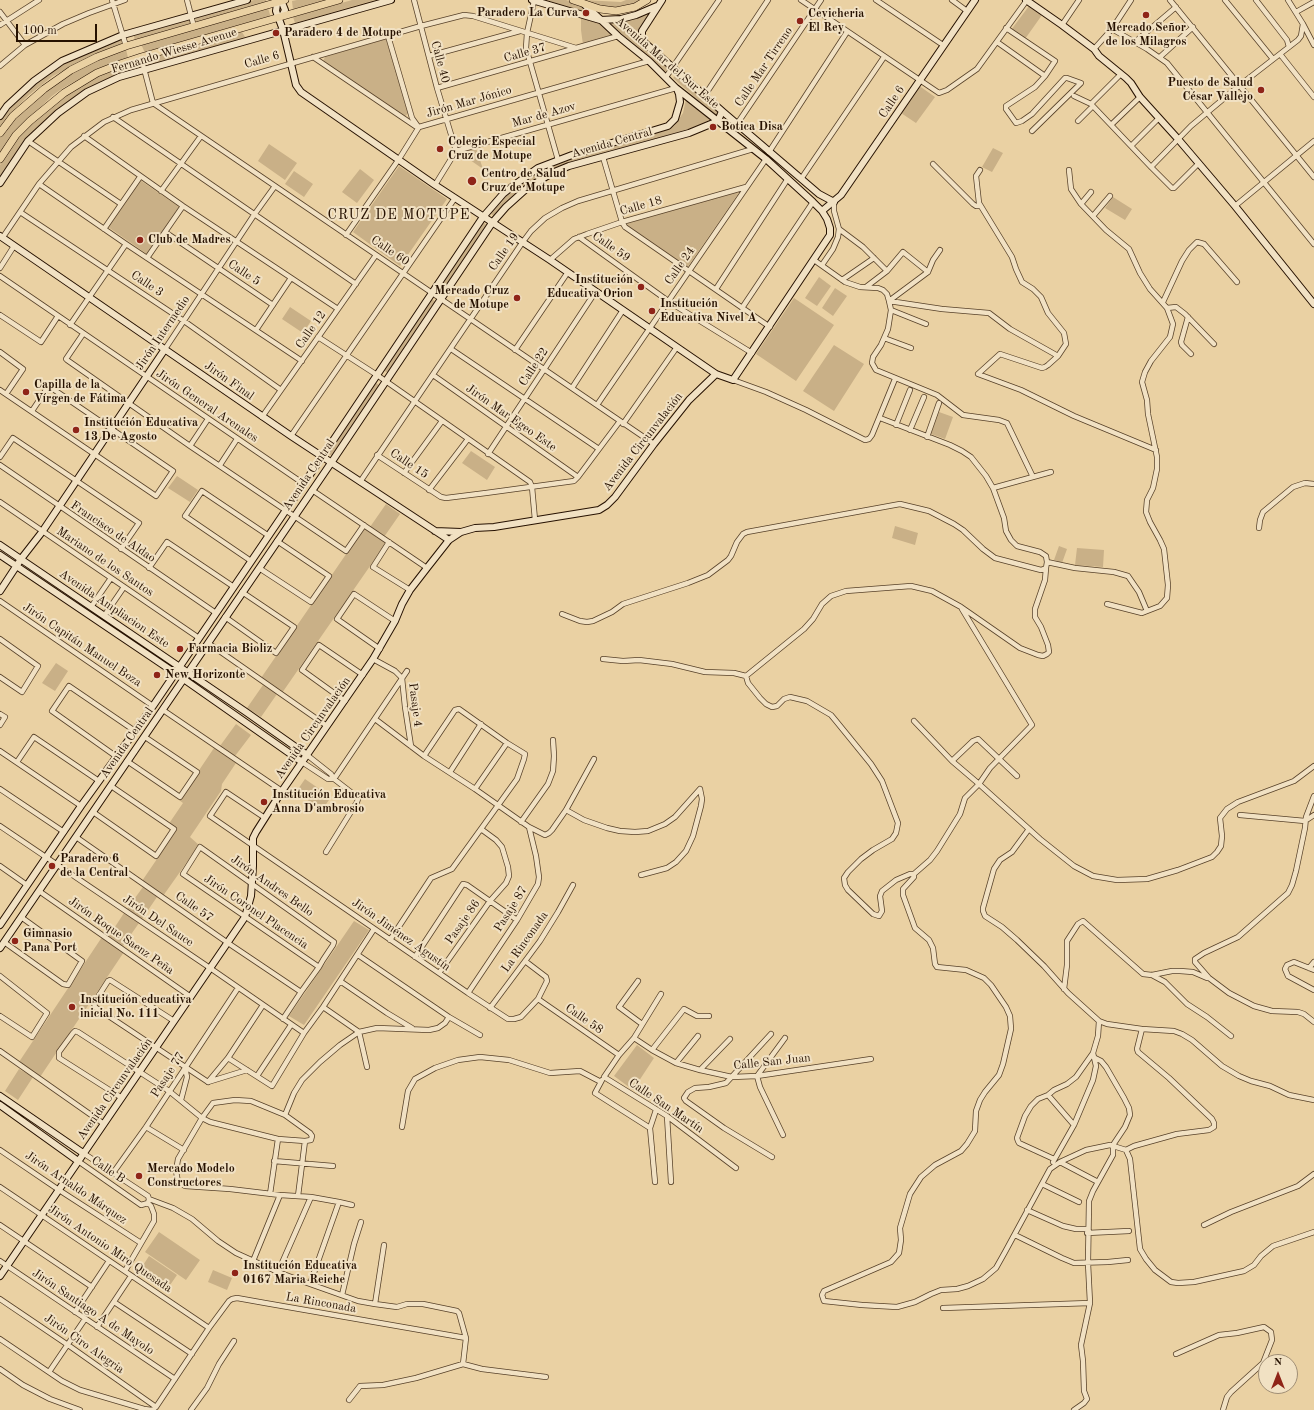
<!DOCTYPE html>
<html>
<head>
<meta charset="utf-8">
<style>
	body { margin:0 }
	#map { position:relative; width:1314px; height:1410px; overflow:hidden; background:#ead1a3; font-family:"Old Standard TT",serif }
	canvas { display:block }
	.north { position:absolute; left:1258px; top:1354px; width:40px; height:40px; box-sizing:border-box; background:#f1e1c3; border:1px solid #a08e75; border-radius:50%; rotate:0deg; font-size:11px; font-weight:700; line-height:16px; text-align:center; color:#261100 }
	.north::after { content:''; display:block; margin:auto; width:14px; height:18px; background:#8f2418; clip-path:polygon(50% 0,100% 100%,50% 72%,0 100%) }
	.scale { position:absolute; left:16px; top:24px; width:81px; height:18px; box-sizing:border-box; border:2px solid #261100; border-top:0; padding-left:5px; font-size:12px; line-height:14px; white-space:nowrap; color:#261100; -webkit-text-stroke:3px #f1e1c3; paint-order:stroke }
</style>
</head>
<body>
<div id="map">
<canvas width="1314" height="1410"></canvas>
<div class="north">N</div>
<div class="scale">100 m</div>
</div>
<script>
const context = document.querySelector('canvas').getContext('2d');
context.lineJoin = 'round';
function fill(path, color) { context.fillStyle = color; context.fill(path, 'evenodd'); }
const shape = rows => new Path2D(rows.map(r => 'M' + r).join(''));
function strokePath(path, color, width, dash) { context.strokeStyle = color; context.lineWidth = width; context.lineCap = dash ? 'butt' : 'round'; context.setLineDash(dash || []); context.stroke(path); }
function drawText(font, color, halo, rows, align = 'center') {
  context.font = font + ' "Old Standard TT",serif'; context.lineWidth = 4; context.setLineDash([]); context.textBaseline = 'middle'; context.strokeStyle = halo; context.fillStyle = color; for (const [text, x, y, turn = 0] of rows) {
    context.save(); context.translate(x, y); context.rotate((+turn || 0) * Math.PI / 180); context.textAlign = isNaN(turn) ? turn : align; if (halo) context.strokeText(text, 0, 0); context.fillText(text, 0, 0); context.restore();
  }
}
const green = shape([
	[254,0,266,0,267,3,197,23,195,17],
	[297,0,327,0,293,10,292,1],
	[352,0,375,0,295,23,293,17],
	[546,0,566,0,579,4,583,8,583,11],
	[583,0,621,2,626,0,642,0,636,4,613,8,603,7],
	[1029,6,1042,15,1025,39,1011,30],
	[268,8,271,18,145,53,141,44],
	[653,11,639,35,640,40,645,46,669,67,665,72,608,22,632,20],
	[581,16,600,20,616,35,583,45,581,30],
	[190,19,191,24,135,41,134,36],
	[242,32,245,37,148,66,146,58],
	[386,39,409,113,403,118,322,63,325,57],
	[121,40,122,45,99,52,53,76,29,95,9,115,0,128,0,121,6,113,33,86,46,75,81,55,98,48],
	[126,49,128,58,95,70,63,88,52,96,19,128,0,154,0,138,21,112,64,77,90,63],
	[135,62,137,69,92,86,63,105,42,123,29,137,0,177,0,165,19,137,26,129,57,101,94,77],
	[677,74,719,110,717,117,673,78],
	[918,85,935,97,916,123,901,113],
	[686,99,713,120,712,122,564,166,529,184,517,192,495,217,490,213,505,195,534,173,550,164,674,126,683,113],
	[269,144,297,163,285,180,258,161],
	[476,148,483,169,460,153],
	[993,148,1003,153,992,172,982,167],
	[399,166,447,199,400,266,353,232],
	[360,169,374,180,357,203,342,192],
	[294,171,313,184,304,197,285,184],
	[140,180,179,207,147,254,108,227],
	[737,192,738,194,687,268,626,226,626,224],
	[1113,197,1132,209,1125,220,1105,208],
	[483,222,488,226,442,293,437,290],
	[819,277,831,286,817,306,805,298],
	[835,288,847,296,833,316,822,308],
	[794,298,834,325,796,381,756,354],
	[432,299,436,302,388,373,383,370],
	[290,307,311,321,303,333,282,319],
	[834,345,864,364,834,411,803,391],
	[375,382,380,386,332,456,327,453],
	[939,412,953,417,945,439,931,434],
	[471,451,495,467,487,480,462,463],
	[177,476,198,490,190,502,168,488],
	[386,504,400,514,384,537,370,527],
	[895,526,918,533,915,545,892,538],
	[364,528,386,543,282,693,261,678],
	[1059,546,1067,549,1062,563,1054,560],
	[1077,548,1104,550,1103,567,1075,565],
	[27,565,174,665,171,668,24,569],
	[56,663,68,671,55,691,42,683],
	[263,685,277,694,261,717,247,708],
	[236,724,251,735,235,756,220,746],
	[214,748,236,763,222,784,221,791,190,837,199,845,163,896,142,881,176,831,168,825,183,803,179,800],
	[305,779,331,797,322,810,296,792],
	[143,887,157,897,142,919,127,909],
	[124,913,139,923,123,946,109,936],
	[354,921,369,930,304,1025,289,1016],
	[102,937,124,952,40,1077,19,1062],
	[637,1045,654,1058,633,1090,614,1076],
	[19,1069,33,1077,18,1100,5,1091],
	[159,1232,200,1260,186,1280,145,1252],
	[149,1256,177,1275,168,1288,140,1270],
	[213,1270,232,1278,227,1290,208,1282]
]);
const street = shape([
	[112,0,126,46],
	[187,0,194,27],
	[414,0,437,88,456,151],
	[801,0,939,93,947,90,977,69,1027,0],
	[876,0,943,45],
	[952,0,967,11],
	[1170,0,1314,177],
	[1225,0,1273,59],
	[1256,0,1287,40,1289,47],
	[1288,0,1303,24,1314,45],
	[534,1,527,33,526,48,558,160],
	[0,12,25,45],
	[1296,12,1314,2],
	[0,25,39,0],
	[1062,25,1079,0],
	[1006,28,1055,61,1045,76,1035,87,1006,106,1006,109,1016,123,1022,121,1032,114,1065,78,1067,78,1081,83,1032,131],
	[1112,29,1147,49,1167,63,1314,244],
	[388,36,412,118,417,125],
	[997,42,1045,76],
	[1135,42,1176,7],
	[1094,49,1112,29,1131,0],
	[1280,54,1314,97],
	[429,56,520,31],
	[141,57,153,103,654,444],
	[313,57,418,128],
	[1160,57,1193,27],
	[0,66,25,45,63,24,89,13,125,0],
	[666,77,719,0],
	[437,88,618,36],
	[705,95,768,0],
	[1074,96,1091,104,1151,167,1172,188,1174,188,1199,163],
	[1091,104,1121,74],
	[113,117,356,284],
	[1078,121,1093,106],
	[737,124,821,0],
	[1111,125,1140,97],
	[84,136,183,206,338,309],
	[28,141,121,204],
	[1131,146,1159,118],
	[769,152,847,32],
	[603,157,622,222,625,227,770,327],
	[933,164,973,204,976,206,980,206],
	[1151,167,1191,126,1240,85,1298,40,1301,36,1303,24],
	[980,170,976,176,979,203,1012,257,1016,269,1022,282,1033,289,1041,297,1048,313,1064,333,1066,344,1058,356,1048,365,1045,367,1042,368,1000,354,978,374,1021,390,1074,416,1156,450],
	[1069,170,1071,189,1081,204,1106,230,1129,249,1140,273,1150,289,1167,308,1173,324,1170,337,1151,361,1145,372,1142,382,1147,400,1148,414,1157,457,1157,469,1153,488,1147,500,1146,512,1150,522,1160,540,1164,549,1168,585,1167,598,1160,606,1142,613,1107,604],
	[801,179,884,57],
	[39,184,126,244,302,361],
	[435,185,456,151,676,88],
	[161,191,201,136],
	[1081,204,1091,192],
	[1235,206,1314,141],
	[20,212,184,321,281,390],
	[1093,216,1110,196],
	[104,229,140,177],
	[839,229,863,247,887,271],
	[165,232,273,305],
	[346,235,399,159,419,127,649,61],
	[3,237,39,184,71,147,104,122,131,110,421,26,464,15,473,16,576,48],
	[579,237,671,303,752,353],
	[940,250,933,260,928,272,889,301,891,310,888,329,881,345,873,357,872,363,876,370,937,395,963,415,999,420,1007,423,1033,477],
	[147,258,183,206],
	[550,260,574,239,587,234,622,222,746,187],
	[814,260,845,282,860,287,878,288,883,290,887,294,889,301,942,309,989,313,1010,329,1058,356],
	[822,265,833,249,838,237,839,229,834,211,834,202],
	[0,268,14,246],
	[0,276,304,484],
	[842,280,874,258],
	[866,287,887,271,903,252,928,272],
	[716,289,787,180],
	[1163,302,1182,261,1189,250,1197,242,1204,244,1237,282],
	[742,308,813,202],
	[1167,308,1176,307,1185,314,1214,344],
	[891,310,926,324],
	[0,315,41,342,58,316],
	[1188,317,1181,342,1182,345,1191,354],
	[70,325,126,244],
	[256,330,291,278],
	[83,334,66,359,67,360,190,446,346,551,364,525],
	[318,337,377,375,530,482,532,487,535,520],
	[884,338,911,348],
	[165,349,254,215,275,186],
	[451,349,599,449],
	[515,350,568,272],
	[0,352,23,369,6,394],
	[433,375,578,477],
	[733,380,766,392,806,410,865,440,869,439,872,435,895,379],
	[572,388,623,310],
	[0,390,156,496,173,471,50,387,48,387,32,411],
	[597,405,766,159],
	[262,417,376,255],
	[623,424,677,347],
	[896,425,910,390],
	[910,430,924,397],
	[291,436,455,198],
	[927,437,939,403],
	[190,446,208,419],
	[488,454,596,291],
	[377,455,441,497,446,498,486,493,574,481,578,477,620,421],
	[0,457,13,438,139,523,121,549],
	[0,465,216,613],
	[220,465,237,439],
	[404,473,442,421],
	[360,482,522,243,531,231,545,218,562,208,578,201,753,149],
	[993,488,1051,472],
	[312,490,427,568],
	[429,490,468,439],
	[0,502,199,638],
	[1259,528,1260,520,1263,512,1293,487,1305,483,1314,484],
	[389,542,373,567,410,590],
	[251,561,185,516,202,491,269,536],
	[1047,562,1075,568,1114,572,1128,576,1139,592,1147,611],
	[149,568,167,542,234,587],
	[259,568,311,602,329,576,277,541],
	[0,601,153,706],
	[91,607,111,578],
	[562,614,580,621,587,622,593,621,612,612,623,604,688,583,708,575,728,560,731,556,737,542,743,534,747,532,900,504,929,511,954,524,963,530,983,549,995,558,1041,570,1046,568,1047,562,1046,556,1040,552,1017,546,1011,540,1006,531,1004,518,993,488,986,476,971,457,962,451,950,445,880,418],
	[104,616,124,587],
	[225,617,276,653,294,627,242,592],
	[0,639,38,666,22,692,0,677],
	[208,643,327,726],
	[380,649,337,619,354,594,395,621],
	[373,659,395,671,402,678,405,707,411,746],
	[603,659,623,661,639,660,672,664,705,672,734,673,746,676,748,683,760,698,766,704,772,707,777,706,784,699,790,697,807,701,831,715,836,721,871,764,882,781,898,823,896,833,892,839,873,850,861,859,848,872,844,878,845,885,848,890,873,914,879,916,882,911,880,896,882,891,896,880,910,874,914,874,914,877,903,889,903,895,915,928,929,940,933,948,935,964,937,967,966,970,984,978,991,985,1006,1007,1010,1016,1011,1029,1003,1064,999,1075,985,1092,980,1100,976,1111,975,1131,967,1144,961,1151,935,1165,921,1177,910,1194,900,1228,901,1240,899,1253,891,1262,824,1291,822,1295,824,1301,862,1305,897,1307,915,1302,931,1294,941,1290,957,1289,968,1286,983,1279,996,1268,1005,1252,1050,1169,1060,1162,1086,1150,1110,1145,1126,1150,1130,1159,1140,1249,1146,1259,1155,1270,1171,1282,1178,1283,1194,1282,1244,1271,1254,1265,1261,1256,1273,1246,1314,1232],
	[746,676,804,629,813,619,822,604,831,596,846,591,911,586,932,591,961,607,1020,648,1038,655,1043,656,1047,654,1049,652,1048,645,1041,627,1035,617,1035,609,1045,580,1046,568],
	[345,701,302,670,319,645,363,675],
	[163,710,282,791],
	[0,714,5,717,0,725],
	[375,719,424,756,475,789,529,827,545,835,549,833,552,830,566,810,594,759],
	[914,721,952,761,979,784,1040,839,1074,866,1093,876,1117,880,1147,879,1178,870,1212,857,1217,852,1221,846,1222,836,1220,818,1227,809,1238,802,1294,781,1314,766],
	[0,751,81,806],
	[307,755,331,774,334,779,356,796,358,799,357,802,326,852],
	[117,757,52,711,69,686,135,731],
	[127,761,180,797,197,772,145,737],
	[952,761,973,741,978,739,1017,776],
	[17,762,34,737,99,781],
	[302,762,328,779,334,779],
	[450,772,481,724],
	[334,779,407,671],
	[0,789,64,832],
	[475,789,507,743],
	[1314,796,1306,817,1305,828,1296,871,1292,885,1288,893,1238,937,1204,953,1195,959,1195,962,1209,978,1229,993,1254,1006,1272,1011,1298,1012,1304,1014,1314,1022],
	[566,810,584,820,607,828,620,831,635,832,648,831,665,824,675,817,700,789],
	[93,812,156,856,174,829,111,786],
	[1240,815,1305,821,1314,815],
	[265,818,226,792,210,816,468,993,508,1019,514,1019,521,1017,538,999,547,981,546,977,525,961],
	[521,822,548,784,553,771,554,756,553,740],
	[0,826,210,968,304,1033],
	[1029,829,1012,852,1000,860,994,869,983,908,983,911,985,916,1002,927,1017,940,1044,966,1068,993,1099,1021,1107,1024,1142,1029,1174,1031,1182,1034,1192,1040,1222,1066,1239,1076,1251,1081,1270,1086,1289,1095,1314,1100],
	[76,837,228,943,301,992],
	[0,866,27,885],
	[914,874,930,860,937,851,960,814,965,798,979,784,990,768,1032,725,962,609],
	[641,875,667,868,676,862,686,851,693,836,701,806,702,799,700,789],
	[39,891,191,997],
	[390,940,431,878,452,869,517,779,524,759,525,754,507,743,459,709,455,710,424,756],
	[4,942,63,984,68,985,82,961,21,917],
	[358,955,449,1017,480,1035],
	[415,957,463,884,467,885,517,920],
	[1309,968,1314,962],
	[1314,970,1294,962,1287,965,1285,969,1288,976,1314,990],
	[439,973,490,901,506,883,509,876,508,867,502,847,496,840,481,829],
	[1152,975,1165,982,1187,1004,1207,1017,1231,1036],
	[0,976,47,1013,32,1037,0,1016],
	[340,981,387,1013,412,1028],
	[638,981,619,1007,642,1024],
	[1064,989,1067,965,1067,941,1078,924,1083,921,1143,974,1152,975,1172,971,1180,971,1193,972,1207,978],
	[468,993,517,920,538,884,539,877,536,856,529,827],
	[538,999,619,1055],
	[323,1007,359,1032,367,1067],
	[490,1008,540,941,558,912,573,885],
	[283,1019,301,992,319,967,323,960,333,945,334,942,200,847,183,874,319,967],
	[174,1021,110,980,108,981,94,1003,95,1007,208,1082],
	[771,1034,726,1083,709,1087,695,1088,688,1092,684,1098,686,1101,724,1128,772,1157],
	[634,1038,661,994],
	[652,1050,684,1009,697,1016,709,1016],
	[0,1051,104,1124],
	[228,1058,272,1086,304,1033,323,1007,374,929],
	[676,1063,698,1036],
	[700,1070,730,1039],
	[257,1076,291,1025],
	[602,1080,595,1093,650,1128],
	[208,1082,228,1058,263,1005],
	[208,1082,247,1070],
	[1048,1095,1074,1125],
	[122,1098,59,1058,59,1052,73,1033,75,1031,78,1032,169,1091,202,1118,210,1122,278,1139,305,1141,311,1140,312,1136,310,1133,285,1115,251,1101,235,1100,213,1103,202,1118,178,1159,176,1171,178,1182,185,1186,230,1189,280,1195,311,1197,339,1202,352,1205],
	[181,1100,187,1077,185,1067],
	[285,1115,294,1093,302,1080,320,1062,340,1045,359,1032,377,1028,429,1030,438,1028,445,1023,449,1017],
	[667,1116,671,1182],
	[146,1127,184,1150],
	[402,1127,408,1091,415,1079,435,1068,458,1060,480,1057,509,1060,550,1073,580,1071,601,1082],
	[783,1135,760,1087,757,1076,785,1038],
	[0,1150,59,1190,141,1243],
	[1126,1150,1134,1146,1177,1134,1209,1130,1214,1127,1214,1123,1212,1119,1169,1078,1138,1052,1137,1049,1142,1029],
	[83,1153,148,1196,149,1199,148,1203],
	[1054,1159,1019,1143,1018,1141,1017,1138,1025,1116,1031,1106,1038,1099,1048,1095,1054,1090,1067,1084,1076,1077,1093,1053],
	[78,1161,141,1205,148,1203],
	[274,1161,333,1166],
	[1053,1162,1074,1125,1093,1080,1096,1066,1093,1053,1098,1036,1099,1021],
	[1060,1162,1098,1182],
	[736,1168,667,1116,604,1077,619,1055,634,1038,652,1050,676,1063,700,1070,732,1077,757,1076,871,1059],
	[113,1173,146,1127,238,988],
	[655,1182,650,1128,656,1110],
	[1042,1184,1079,1202],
	[0,1187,209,1328],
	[270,1194,278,1139],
	[298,1196,305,1141],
	[149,1199,173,1208,192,1219,218,1241,236,1253,278,1272,310,1284,358,1301,375,1304,397,1307,407,1304,423,1304,457,1311,459,1313,466,1338,463,1364],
	[1027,1210,1063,1226,1076,1229,1087,1229],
	[0,1225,92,1287],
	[1204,1225,1231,1212,1298,1186,1314,1174],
	[1087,1233,1129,1231],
	[1015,1235,1062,1258,1074,1263,1108,1262,1128,1260],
	[0,1261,175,1379],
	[253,1261,280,1195],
	[125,1271,154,1221,154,1214,151,1206,148,1203],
	[278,1272,311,1197],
	[310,1284,339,1202],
	[342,1295,354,1244,361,1222],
	[0,1299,68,1345,156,1407],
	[114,1302,192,1354],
	[375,1304,384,1245],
	[943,1308,1090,1303],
	[75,1312,109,1261],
	[97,1327,131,1276],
	[0,1339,62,1381,80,1390,144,1409,152,1410,156,1407,209,1328,229,1301,232,1299,237,1298,265,1303,466,1338],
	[1176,1354,1219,1335,1237,1333,1264,1327,1271,1332,1272,1340,1263,1363,1231,1392,1227,1397,1223,1410],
	[0,1369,23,1385,50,1399,80,1410],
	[49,1372,85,1319],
	[349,1400,360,1386,383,1385,416,1378,463,1364,482,1369,546,1377],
	[191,1410,207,1388,219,1364,234,1341],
	[1074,1410,1084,1403,1087,1399,1084,1391,1083,1361,1081,1345,1090,1303,1088,1263,1089,1201,1093,1191,1113,1155,1113,1145,1125,1127,1130,1115,1129,1108,1124,1098,1106,1067,1101,1061,1095,1058]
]);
const secondary = shape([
	[532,0,600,20,621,19,636,15,657,6],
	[662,0,642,31,642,37,645,43,722,111,718,121],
	[1026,0,1062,25,1094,49,1099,56,1126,78,1131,83,1140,97,1178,139,1235,206,1314,304],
	[281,1,277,4,276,11,283,30,296,85,301,92,435,185,550,260,716,374,733,380,830,235,830,228,827,219,822,211,813,202,766,159,676,88,649,61,618,36,584,4],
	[279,18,283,14,285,10,281,0],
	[722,111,819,194,834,202],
	[0,116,7,106,34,81,62,61,123,35,247,0],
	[0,183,28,141,58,113,87,92,119,77,391,0],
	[822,211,841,195,975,0],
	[0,236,291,436,449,540],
	[435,531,461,532],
	[0,545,246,712,307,755],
	[0,555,175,673,302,762],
	[0,591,21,559,42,532,165,349],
	[0,925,81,806,153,706,322,457,483,217,503,194,513,186,538,168,572,155,668,126,675,119,680,102,679,94,677,89],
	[0,948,331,463,492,223,506,207,526,189,552,173,569,166,689,133,718,121],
	[0,1096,83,1153],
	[0,1105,78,1161],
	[0,1276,245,917,251,896,253,866,253,838,256,832,282,791,373,659,395,621,402,604,410,590,427,568,449,540,461,532,475,528,494,527,599,510,607,505,615,497,654,444,689,400,716,374]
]);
const primary = shape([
	[573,0,600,9,616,11,635,7,647,0],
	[0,133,13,116,44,89,71,70,97,57,126,46,285,0],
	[0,159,16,135,30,121,64,93,97,73,120,64,141,57,339,0]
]);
const markers = [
	[586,13,4,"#8f2418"],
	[1146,15,4,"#8f2418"],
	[800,21,4,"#8f2418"],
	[276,33,4,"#8f2418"],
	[1261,90,4,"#8f2418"],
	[713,127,4,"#8f2418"],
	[440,149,4,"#8f2418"],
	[472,181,5,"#8f2418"],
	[140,240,4,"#8f2418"],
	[641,287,4,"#8f2418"],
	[517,298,4,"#8f2418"],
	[652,311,4,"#8f2418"],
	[26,392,4,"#8f2418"],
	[76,430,4,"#8f2418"],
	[180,649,4,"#8f2418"],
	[157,675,4,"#8f2418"],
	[264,802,4,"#8f2418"],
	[52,866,4,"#8f2418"],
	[15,941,4,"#8f2418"],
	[72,1007,4,"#8f2418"],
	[139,1176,4,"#8f2418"],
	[235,1273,4,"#8f2418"]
];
const poiNames = [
	["Paradero La Curva",578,13,"right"],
	["Cevicheria",808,14],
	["El Rey",808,28],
	["Mercado Señor",1146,28,"center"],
	["de los Milagros",1146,42,"center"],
	["Paradero 4 de Motupe",284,33],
	["Puesto de Salud",1253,83,"right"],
	["César Vallejo",1253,97,"right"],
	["Botica Disa",721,127],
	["Colegio Especial",448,142],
	["Cruz de Motupe",448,156],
	["Centro de Salud",481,174],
	["Cruz de Motupe",481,188],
	["Club de Madres",148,240],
	["Institución",633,280,"right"],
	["Educativa Orion",633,294,"right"],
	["Mercado Cruz",509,291,"right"],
	["de Motupe",509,305,"right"],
	["Institución",660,304],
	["Educativa Nivel A",660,318],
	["Capilla de la",34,385],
	["Vírgen de Fátima",34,399],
	["Institución Educativa",84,423],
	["13 De Agosto",84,437],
	["Farmacia Bioliz",188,649],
	["New Horizonte",165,675],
	["Institución Educativa",272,795],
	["Anna D'ambrosio",272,809],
	["Paradero 6",60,859],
	["de la Central",60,873],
	["Gimnasio",23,934],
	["Pana Port",23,948],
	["Institución educativa",80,1000],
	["inicial No. 111",80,1014],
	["Mercado Modelo",147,1169],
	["Constructores",147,1183],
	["Institución Educativa",243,1266],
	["0167 Maria Reiche",243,1280]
];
const streetNames = [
	["Fernando Wiesse Avenue",174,51,-17],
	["Calle 37",525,53,-16],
	["Calle 6",262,60,-16],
	["Calle 40",440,62,75],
	["Avenida Mar del Sur Este",667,63,41],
	["Calle Mar Tirreno",764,67,-56],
	["Jirón Mar Jónico",469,102,-16],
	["Calle 6",892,102,-56],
	["Mar de Azov",544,115,-16],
	["Avenida Central",612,143,-16],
	["Calle 18",641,206,-16],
	["Calle 59",611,247,35],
	["Calle 60",390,251,34],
	["Calle 19",504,252,-55],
	["Calle 24",680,266,-55],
	["Calle 5",244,273,34],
	["Calle 3",147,284,34],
	["Calle 12",311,330,-55],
	["Jirón Intermedio",163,333,-56],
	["Calle 22",534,367,-57],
	["Jirón Final",229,381,35],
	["Jirón General Arenales",207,406,34],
	["Jirón Mar Egeo Este",511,418,35],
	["Avenida Circunvalación",643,442,-52],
	["Calle 15",409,464,34],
	["Avenida Central",309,475,-56],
	["Francisco de Aldao",113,532,34],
	["Mariano de los Santos",105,562,34],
	["Avenida Ampliacion Este",114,609,34],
	["Jirón Capitán Manuel Boza",82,645,34],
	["Pasaje 4",415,705,83],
	["Avenida Circunvalación",313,728,-55],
	["Avenida Central",127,743,-55],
	["Jirón Andres Bello",272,886,35],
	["Calle 57",194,907,35],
	["Pasaje 87",511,909,-58],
	["Jirón Coronel Placencia",256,912,34],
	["Jirón Del Sauce",158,921,34],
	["Pasaje 86",463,922,-55],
	["Jirón Jiménez Agustín",401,935,35],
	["Jirón Roque Saenz Peña",121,936,35],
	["La Rinconada",525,942,-55],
	["Calle 58",584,1019,35],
	["Calle San Juan",772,1062,-6],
	["Pasaje 77",168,1075,-57],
	["Avenida Circunvalación",115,1089,-55],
	["Calle San Martín",666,1106,34],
	["Calle B",108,1170,34],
	["Jirón Arnaldo Márquez",76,1188,34],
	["Jirón Antonio Miro Quesada",110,1249,34],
	["La Rinconada",321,1303,10],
	["Jirón Santiago A de Mayolo",93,1312,34],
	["Jirón Ciro Alegria",84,1344,35]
];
const quarterNames = [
	["CRUZ DE MOTUPE",399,215]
];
fill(green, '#c9b087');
strokePath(street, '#574129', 6);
strokePath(secondary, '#261100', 8);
strokePath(primary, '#261100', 8);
strokePath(street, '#f1e1c3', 4.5);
strokePath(secondary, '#f1e1c3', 6);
strokePath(primary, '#ead1a3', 7);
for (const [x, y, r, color] of markers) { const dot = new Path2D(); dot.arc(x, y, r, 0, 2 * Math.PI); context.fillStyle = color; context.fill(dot); strokePath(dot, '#f1e1c3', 1.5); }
drawText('bold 12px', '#261100', '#f1e1c3', poiNames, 'left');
drawText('12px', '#261100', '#f1e1c3', streetNames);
context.letterSpacing = '1px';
drawText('14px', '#261100', '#f1e1c3', quarterNames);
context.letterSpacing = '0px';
</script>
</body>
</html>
